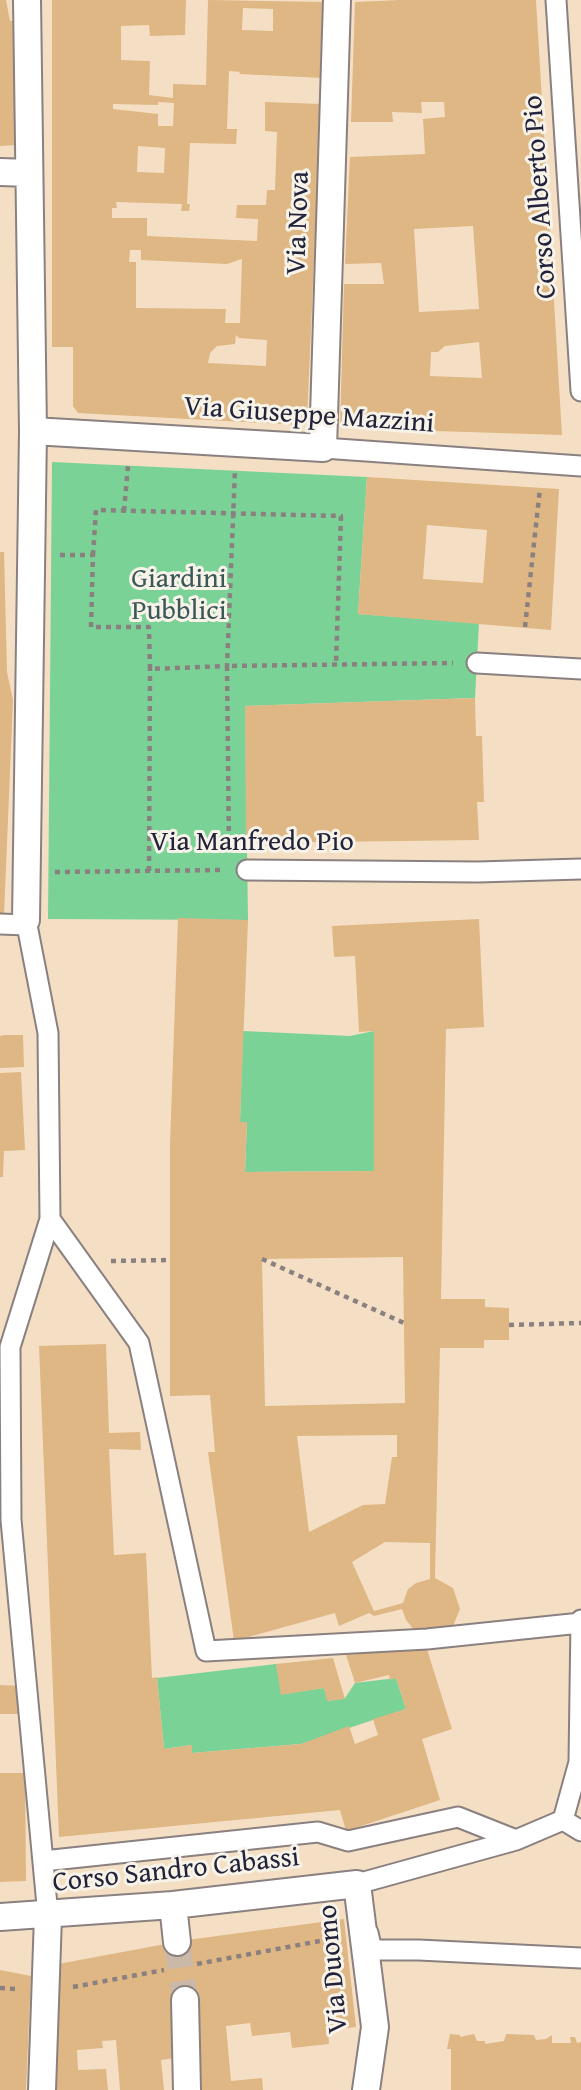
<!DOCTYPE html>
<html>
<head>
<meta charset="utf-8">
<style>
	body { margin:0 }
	canvas { display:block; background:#f4dfc4 }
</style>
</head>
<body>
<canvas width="581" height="2090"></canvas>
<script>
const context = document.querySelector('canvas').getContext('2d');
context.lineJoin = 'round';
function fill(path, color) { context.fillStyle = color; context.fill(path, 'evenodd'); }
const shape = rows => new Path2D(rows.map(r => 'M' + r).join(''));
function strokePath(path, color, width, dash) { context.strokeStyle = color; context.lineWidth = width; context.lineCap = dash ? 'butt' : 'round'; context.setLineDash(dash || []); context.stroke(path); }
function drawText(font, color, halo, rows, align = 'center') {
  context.font = font + ' "Gentium Book Plus",serif'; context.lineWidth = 6; context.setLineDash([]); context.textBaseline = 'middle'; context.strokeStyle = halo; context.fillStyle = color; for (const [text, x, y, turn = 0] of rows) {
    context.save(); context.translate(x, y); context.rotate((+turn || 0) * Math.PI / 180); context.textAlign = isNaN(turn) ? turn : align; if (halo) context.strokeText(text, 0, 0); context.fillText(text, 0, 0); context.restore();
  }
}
const green = shape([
	[52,462,367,477,358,614,479,623,475,698,245,706,248,920,48,919],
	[243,1031,350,1036,374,1031,374,1171,245,1172,247,1122,240,1122],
	[276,1664,282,1694,324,1688,328,1701,345,1698,355,1683,396,1678,406,1709,301,1744,192,1753,192,1745,164,1749,157,1678]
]);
const building = shape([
	[0,0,6,0,10,21,14,21,16,145,0,146],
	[52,0,186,0,185,35,150,36,149,25,121,26,121,60,150,61,149,95,173,98,173,84,206,85,208,0,325,2,323,78,239,74,240,72,229,71,227,129,237,129,236,144,190,143,187,204,190,204,189,211,181,211,182,204,116,202,117,208,112,208,112,218,147,218,147,236,257,241,258,219,236,218,237,205,266,205,267,190,275,190,277,132,265,131,265,102,321,104,307,419,300,425,78,413,73,406,73,347,52,347],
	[243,8,273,9,273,31,242,30],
	[158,102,174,103,173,126,158,126,158,114,113,109,113,104,158,105],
	[138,146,165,148,164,173,137,172],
	[130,250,141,250,141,260,227,264,242,259,240,323,225,323,226,309,136,308,136,262,129,262],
	[236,335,239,338,267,340,266,366,208,363,210,353,217,346,235,344],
	[400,0,536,0,562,435,340,428,344,284,384,284,381,263,345,264,350,157,425,154,423,119,445,117,444,102,421,102,422,113,392,112,393,122,351,122,355,2],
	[473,226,479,309,419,312,414,229],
	[479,342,482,378,430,376,431,352,438,352,445,346],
	[367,477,559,489,551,630,358,614],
	[427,525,487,530,483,583,423,579],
	[0,552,4,552,7,672,13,700,4,915,0,914],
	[475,698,476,736,482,736,484,802,477,802,479,840,246,843,245,706],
	[178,918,248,920,240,1122,247,1122,245,1172,374,1171,374,1031,359,1032,355,956,334,957,332,926,479,919,484,1027,446,1029,441,1299,485,1299,485,1307,509,1308,509,1340,484,1340,484,1348,440,1348,435,1578,453,1588,460,1609,453,1626,443,1633,415,1631,406,1620,402,1609,374,1616,369,1613,339,1626,335,1613,234,1641,208,1452,215,1452,210,1395,170,1396,170,1144],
	[403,1257,405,1403,265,1406,262,1259],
	[397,1435,397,1457,392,1457,385,1504,363,1505,309,1532,297,1436],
	[385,1542,430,1543,430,1579,416,1583,408,1589,403,1603,374,1611,352,1562],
	[4,1035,23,1035,24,1067,0,1068,0,1036],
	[21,1072,25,1150,4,1151,3,1177,0,1177,0,1073],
	[106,1344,109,1433,140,1432,141,1450,109,1449,114,1555,146,1553,152,1678,157,1677,164,1749,192,1745,192,1753,301,1744,349,1726,355,1744,378,1735,373,1719,406,1709,396,1678,390,1680,389,1675,355,1683,346,1655,426,1646,452,1729,422,1739,440,1800,346,1831,340,1810,59,1837,39,1346],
	[333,1658,345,1699,327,1701,324,1688,281,1695,276,1664],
	[0,1685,21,1686,22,1714,0,1714],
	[0,1773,25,1773,26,1881,0,1882],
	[344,1919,356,2027,328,2030,329,2044,292,2048,290,2032,252,2036,250,2023,226,2026,231,2081,262,2078,263,2090,200,2090,195,1999,182,2057,161,2060,164,2090,120,2090,116,2040,102,2041,103,2048,77,2050,78,2070,106,2069,108,2090,53,2090,58,1964,187,1940],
	[0,1970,31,1976,26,2090,0,2090],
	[450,2034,460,2035,460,2037,474,2034,477,2041,485,2041,485,2044,504,2041,506,2034,534,2035,536,2040,546,2039,552,2035,552,2043,571,2043,570,2037,575,2037,577,2043,581,2042,581,2090,451,2090,451,2049,447,2049]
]);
const minorTunnel = shape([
	[177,1942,185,2000]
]);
const path = shape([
	[124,511,128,466],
	[60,555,93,555,91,627,149,627,150,669,227,666,235,470],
	[93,555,96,510,341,516,336,664],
	[525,627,540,488],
	[229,851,227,666,453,663],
	[149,871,150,669],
	[55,872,222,870],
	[262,1259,404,1323],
	[111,1261,170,1260],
	[509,1325,581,1323],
	[197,1964,336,1938],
	[73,1987,164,1970],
	[0,1988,16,1989]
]);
const pedestrian = shape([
	[556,0,581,391],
	[323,448,581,466],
	[477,663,581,669],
	[247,870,478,872,581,869],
	[26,920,48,1033,50,1219,10,1347,11,1520,48,1916],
	[0,924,27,925],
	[50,1219,139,1343,206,1651,427,1639,581,1623],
	[563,1820,579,1762,581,1620],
	[563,1820,581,1831],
	[43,1861,318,1832,348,1841,458,1817,516,1840],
	[357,1884,516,1840,563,1820],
	[368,1933,372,1950,419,1950,581,1958]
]);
const minor = shape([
	[0,172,29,173],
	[33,431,323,448,337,0],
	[26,920,33,431,27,0],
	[173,1905,177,1942],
	[0,1917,173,1905,357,1884,375,2027,366,2090],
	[185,2000,187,2090],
	[42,2090,48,1916]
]);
const streetNames = [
	["Corso Alberto Pio",541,197,-94],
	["Via Nova",299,223,-88],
	["Via Giuseppe Mazzini",309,416,4],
	["Via Manfredo Pio",252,843],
	["Corso Sandro Cabassi",176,1871,-6],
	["Via Duomo",334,1969,-95]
];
const parkNames = [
	["Giardini",179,580],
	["Pubblici",179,612]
];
fill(green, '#7ad297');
fill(building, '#dfb784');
strokePath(minorTunnel, '#cab9a9', 26, [26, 13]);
strokePath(pedestrian, '#8b8080', 23);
strokePath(minor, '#8b8080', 30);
strokePath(path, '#8b8080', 4.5, [5, 5]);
strokePath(pedestrian, '#fff', 19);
strokePath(minor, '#fff', 26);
drawText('28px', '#22223b', '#f7f3e8', streetNames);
drawText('28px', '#3c5757', '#f7f3e8', parkNames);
</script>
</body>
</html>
